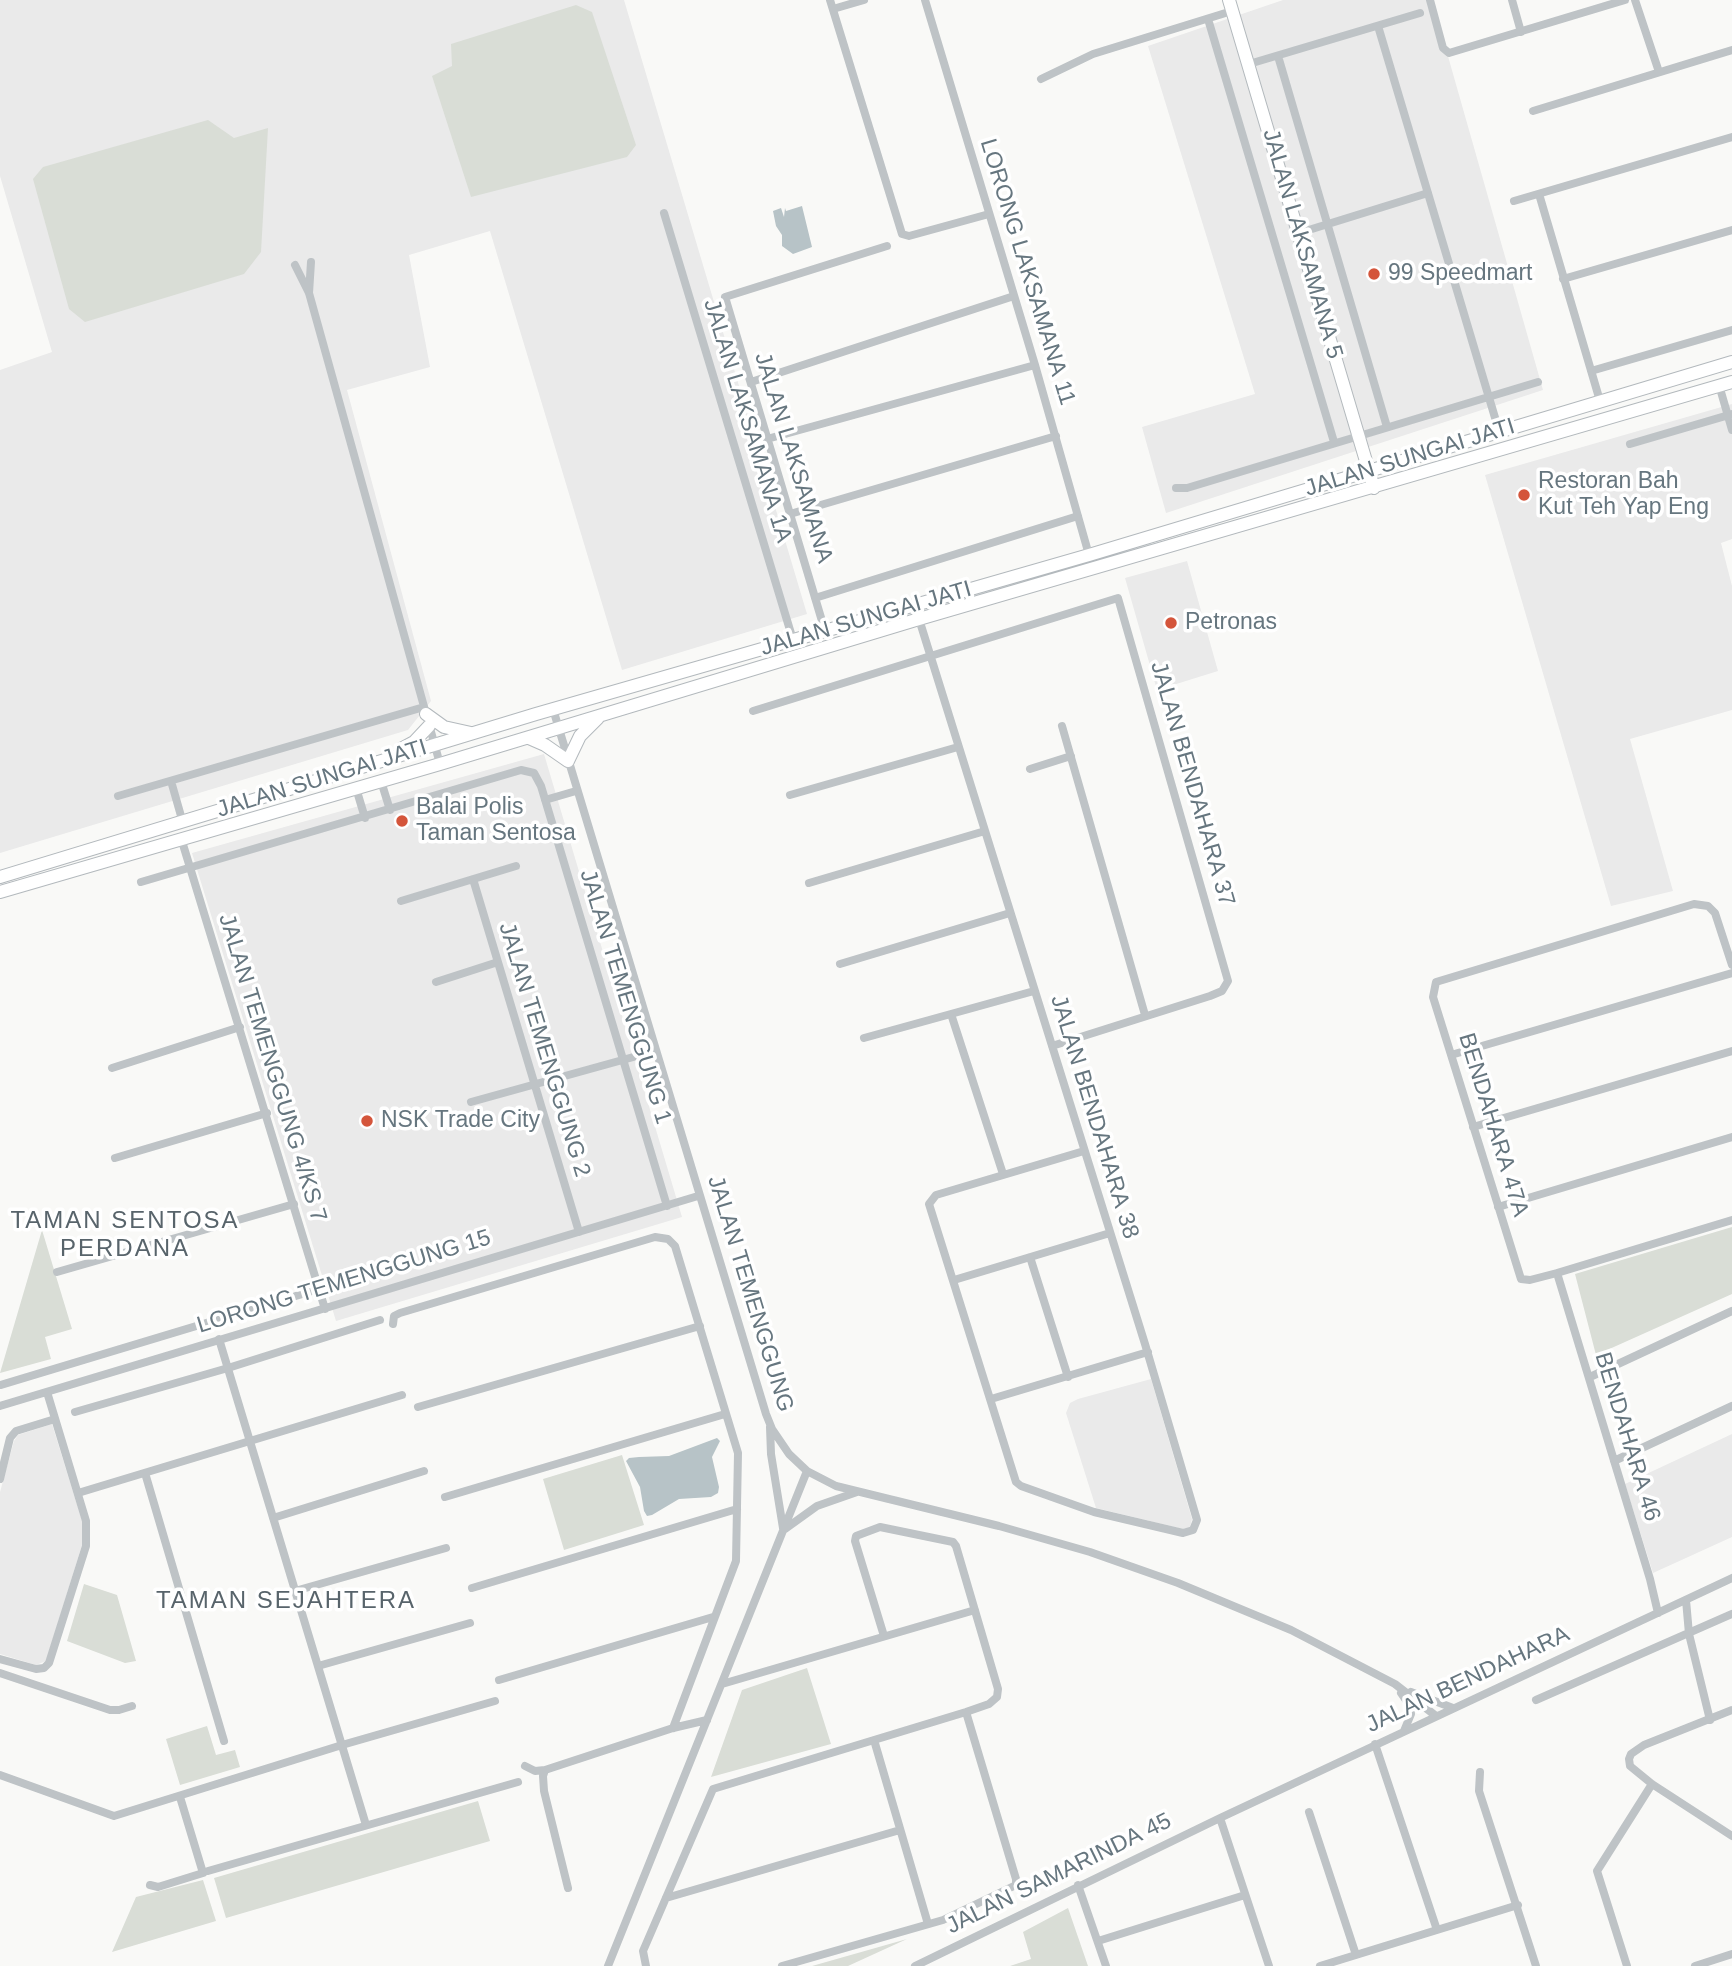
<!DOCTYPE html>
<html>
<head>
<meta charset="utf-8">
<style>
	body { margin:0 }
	canvas { display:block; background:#f9f9f7 }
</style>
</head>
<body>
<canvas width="1732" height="1966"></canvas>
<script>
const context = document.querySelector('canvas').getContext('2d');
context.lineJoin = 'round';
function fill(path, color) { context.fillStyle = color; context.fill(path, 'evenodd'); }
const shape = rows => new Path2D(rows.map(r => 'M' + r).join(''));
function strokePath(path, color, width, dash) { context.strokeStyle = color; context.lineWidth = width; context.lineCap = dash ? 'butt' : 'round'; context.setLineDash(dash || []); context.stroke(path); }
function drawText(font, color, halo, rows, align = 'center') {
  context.font = font + ' Arial,sans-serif'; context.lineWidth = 7; context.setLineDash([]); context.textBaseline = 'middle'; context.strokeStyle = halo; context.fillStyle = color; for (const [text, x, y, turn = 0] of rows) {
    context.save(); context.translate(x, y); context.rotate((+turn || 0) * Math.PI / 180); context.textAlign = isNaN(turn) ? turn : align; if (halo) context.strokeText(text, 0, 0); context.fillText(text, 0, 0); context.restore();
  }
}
const built = shape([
	[0,0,624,0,807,614,622,670,490,231,409,255,430,367,347,390,431,701,408,730,0,853,0,370,52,352,0,176],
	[1283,0,1432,0,1543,390,1166,513,1142,427,1255,394,1148,46],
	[1732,404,1732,539,1721,543,1732,586,1732,710,1630,739,1673,891,1611,906,1485,475],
	[1187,561,1218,671,1157,690,1125,578],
	[544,754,682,1217,336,1321,192,853],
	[1151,1379,1192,1519,1190,1527,1183,1529,1096,1508,1066,1413,1070,1403,1078,1399],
	[52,1424,82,1521,82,1545,46,1661,36,1665,0,1654,0,1492,14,1441,18,1435],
	[1732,1434,1732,1537,1653,1573,1625,1484]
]);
const green = shape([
	[576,5,592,12,636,145,627,157,471,197,432,76,452,66,451,44],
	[208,120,234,138,268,128,261,252,244,274,85,322,69,309,33,179,43,167],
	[1732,1227,1732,1294,1596,1355,1575,1274],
	[42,1230,72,1329,45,1337,51,1359,0,1373],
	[622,1455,644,1525,564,1550,543,1479],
	[84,1584,117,1595,136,1661,125,1663,67,1641],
	[807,1668,831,1744,711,1777,742,1690],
	[207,1726,216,1755,235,1750,240,1767,180,1785,166,1739],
	[478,1801,490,1841,226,1918,214,1878],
	[203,1880,216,1921,112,1952,136,1897],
	[1068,1908,1088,1966,1010,1966,1031,1959,1023,1932],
	[907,1939,848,1966,812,1966]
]);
const water = shape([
	[802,206,812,247,793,254,782,246,782,235,776,226,773,211,781,208,784,217,785,208,786,211],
	[717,1438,720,1441,712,1457,719,1487,718,1493,711,1497,679,1499,652,1515,647,1516,644,1511,640,1487,626,1461,629,1458,639,1457,669,1456]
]);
const street = shape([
	[830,0,902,234,909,236,989,214],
	[925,0,1035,365,1089,555],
	[1430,0,1443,48,1449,53,1625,0],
	[1512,0,1521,32],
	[1635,0,1659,72],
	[833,9,864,0],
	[1208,19,1334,442],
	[1378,26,1499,431],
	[1278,56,1387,427],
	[1249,64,1420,13],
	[1041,79,1093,54,1232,11],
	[1533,111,1732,50],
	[1539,194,1600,401],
	[1514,201,1732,137],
	[664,213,793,640],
	[1299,233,1428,193],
	[295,265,309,293,440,764],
	[1563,279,1732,230],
	[309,293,311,262],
	[1591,371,1732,330],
	[751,382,1014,296],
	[1719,385,1732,430],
	[767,439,1035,365],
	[1630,444,1732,414],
	[1176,488,1187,488,1538,382],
	[790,514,1056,436],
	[815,598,1078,516],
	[919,619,1145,1344,1197,1520,1193,1530,1183,1533,1094,1512,1021,1486,1016,1482,929,1204,936,1195,1084,1151],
	[825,631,725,297,887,246],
	[553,709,766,1414,772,1429,789,1454,807,1471,836,1486,999,1526,1090,1552,1178,1583,1291,1630,1395,1684,1436,1716],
	[753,711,1118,598,1228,981,1222,991,1210,996,1052,1046],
	[1062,726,1145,1015],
	[1030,769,1071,756],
	[171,781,183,823],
	[381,781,390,810],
	[356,788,365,818],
	[790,795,958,747],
	[118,796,424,707],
	[545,800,576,791],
	[181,838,325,1309],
	[473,879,579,1232],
	[141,882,521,770,534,773,541,786,667,1206],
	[809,883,985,831],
	[401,901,516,866],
	[840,964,1010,913],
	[1732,965,1715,913,1708,906,1694,904,1436,982,1433,997,1521,1279,1530,1280,1557,1273,1732,1220],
	[436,982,498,962],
	[951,1014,1003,1174],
	[864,1038,1034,991],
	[1451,1055,1732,973],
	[112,1068,240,1027],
	[471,1102,655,1051],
	[1473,1127,1732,1051],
	[115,1158,267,1113],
	[1498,1207,1732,1137],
	[1030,1257,1068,1377],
	[57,1272,294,1204],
	[1557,1273,1650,1579,1658,1613],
	[954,1280,1110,1233],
	[393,1324,394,1316,400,1313,655,1237,668,1239,675,1246,738,1453,736,1561,673,1728],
	[219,1339,366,1825],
	[1590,1377,1732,1311],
	[1,1385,319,1289],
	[991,1399,1148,1352],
	[0,1406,698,1196],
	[418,1407,700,1326],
	[75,1412,228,1368,380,1320],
	[770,1427,771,1454,783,1528],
	[1614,1461,1732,1406],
	[145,1473,224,1741],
	[0,1479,10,1438,16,1431,55,1419],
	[78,1493,402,1395],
	[445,1497,725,1414],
	[273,1518,424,1471],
	[785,1529,817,1506,857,1492],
	[472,1588,737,1509],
	[295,1591,446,1548],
	[1686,1600,1689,1634,1710,1720],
	[0,1659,36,1669,44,1668,49,1663,86,1546,86,1521,47,1392],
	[318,1666,470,1623],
	[0,1673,110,1710,119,1710,132,1706],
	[499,1680,713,1617],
	[722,1684,975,1610],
	[1411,1692,1453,1708],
	[1401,1693,1410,1706,1411,1714,1404,1731],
	[1536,1700,1732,1614],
	[1732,1710,1644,1745,1631,1754,1629,1759,1630,1766,1652,1784,1732,1836],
	[874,1740,928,1924],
	[1375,1744,1437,1930],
	[525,1766,535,1771,545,1770],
	[1480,1772,1479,1791,1536,1966],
	[0,1775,114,1816,342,1745,495,1701],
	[1309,1812,1356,1955],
	[1220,1818,1269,1966],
	[208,1871,518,1782],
	[150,1885,158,1887,203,1873,180,1797],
	[1078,1885,1106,1966],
	[568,1888,544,1791,543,1776,545,1770,673,1728,707,1720],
	[666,1898,900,1830],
	[1098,1941,1245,1895],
	[608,1966,807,1471],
	[646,1966,643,1951,713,1789,966,1712,989,1704,997,1697,998,1689,956,1546,953,1542,880,1527,856,1536,855,1541,884,1636],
	[782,1966,943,1920,1016,1885,1016,1879,966,1712],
	[915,1966,1220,1818,1732,1578],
	[1320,1966,1518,1905],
	[1627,1966,1597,1871,1652,1784],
	[1695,1966,1732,1954]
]);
const secondary = shape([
	[1229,0,1374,488],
	[426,714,444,727,471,733],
	[529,738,545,745,568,761,580,736,598,718],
	[401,749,414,742,429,726],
	[0,877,536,714,1089,555,1732,362],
	[0,892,440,764,919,619,1732,382]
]);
const markers = [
	[1374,274,7,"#d4553b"],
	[1524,495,7,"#d4553b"],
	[1171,623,7,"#d4553b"],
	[402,821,7,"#d4553b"],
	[367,1121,7,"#d4553b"]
];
const streetNames = [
	["JALAN LAKSAMANA 5",1302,244,74],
	["LORONG LAKSAMANA 11",1027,272,73],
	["JALAN LAKSAMANA 1A",747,421,73],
	["JALAN LAKSAMANA",793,458,73],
	["JALAN SUNGAI JATI",1410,458,-17],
	["JALAN SUNGAI JATI",866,619,-16],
	["JALAN SUNGAI JATI",322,779,-17],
	["JALAN BENDAHARA 37",1192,784,74],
	["JALAN TEMENGGUNG 1",625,997,73],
	["JALAN TEMENGGUNG 2",544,1050,73],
	["JALAN TEMENGGUNG 4/KS 7",272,1068,73],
	["JALAN BENDAHARA 38",1094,1117,73],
	["BENDAHARA 47A",1493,1125,73],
	["LORONG TEMENGGUNG 15",344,1282,-17],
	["JALAN TEMENGGUNG",750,1294,73],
	["BENDAHARA 46",1627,1437,73],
	["JALAN BENDAHARA",1468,1680,-25],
	["JALAN SAMARINDA 45",1059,1874,-26]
];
const poiNames = [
	["99 Speedmart",1388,274],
	["Restoran Bah",1538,482],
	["Kut Teh Yap Eng",1538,508],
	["Petronas",1185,623],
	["Balai Polis",416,808],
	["Taman Sentosa",416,834],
	["NSK Trade City",381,1121]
];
const neighbourhoodNames = [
	["TAMAN SENTOSA",125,1221],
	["PERDANA",125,1249],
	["TAMAN SEJAHTERA",286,1601]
];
fill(built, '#eaeaea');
fill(green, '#d9ddd6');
fill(water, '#b7c3c7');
strokePath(secondary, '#b3b9bd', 14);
strokePath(street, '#bec3c6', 8);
strokePath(secondary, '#fff', 12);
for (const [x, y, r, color] of markers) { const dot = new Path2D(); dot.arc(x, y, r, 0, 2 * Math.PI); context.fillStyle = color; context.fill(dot); strokePath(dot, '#fff', 2.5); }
drawText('23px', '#66767f', '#fff', streetNames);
drawText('23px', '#66767f', '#fff', poiNames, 'left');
context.letterSpacing = '2px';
drawText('24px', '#58646b', '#fff', neighbourhoodNames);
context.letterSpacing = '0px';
</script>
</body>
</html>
